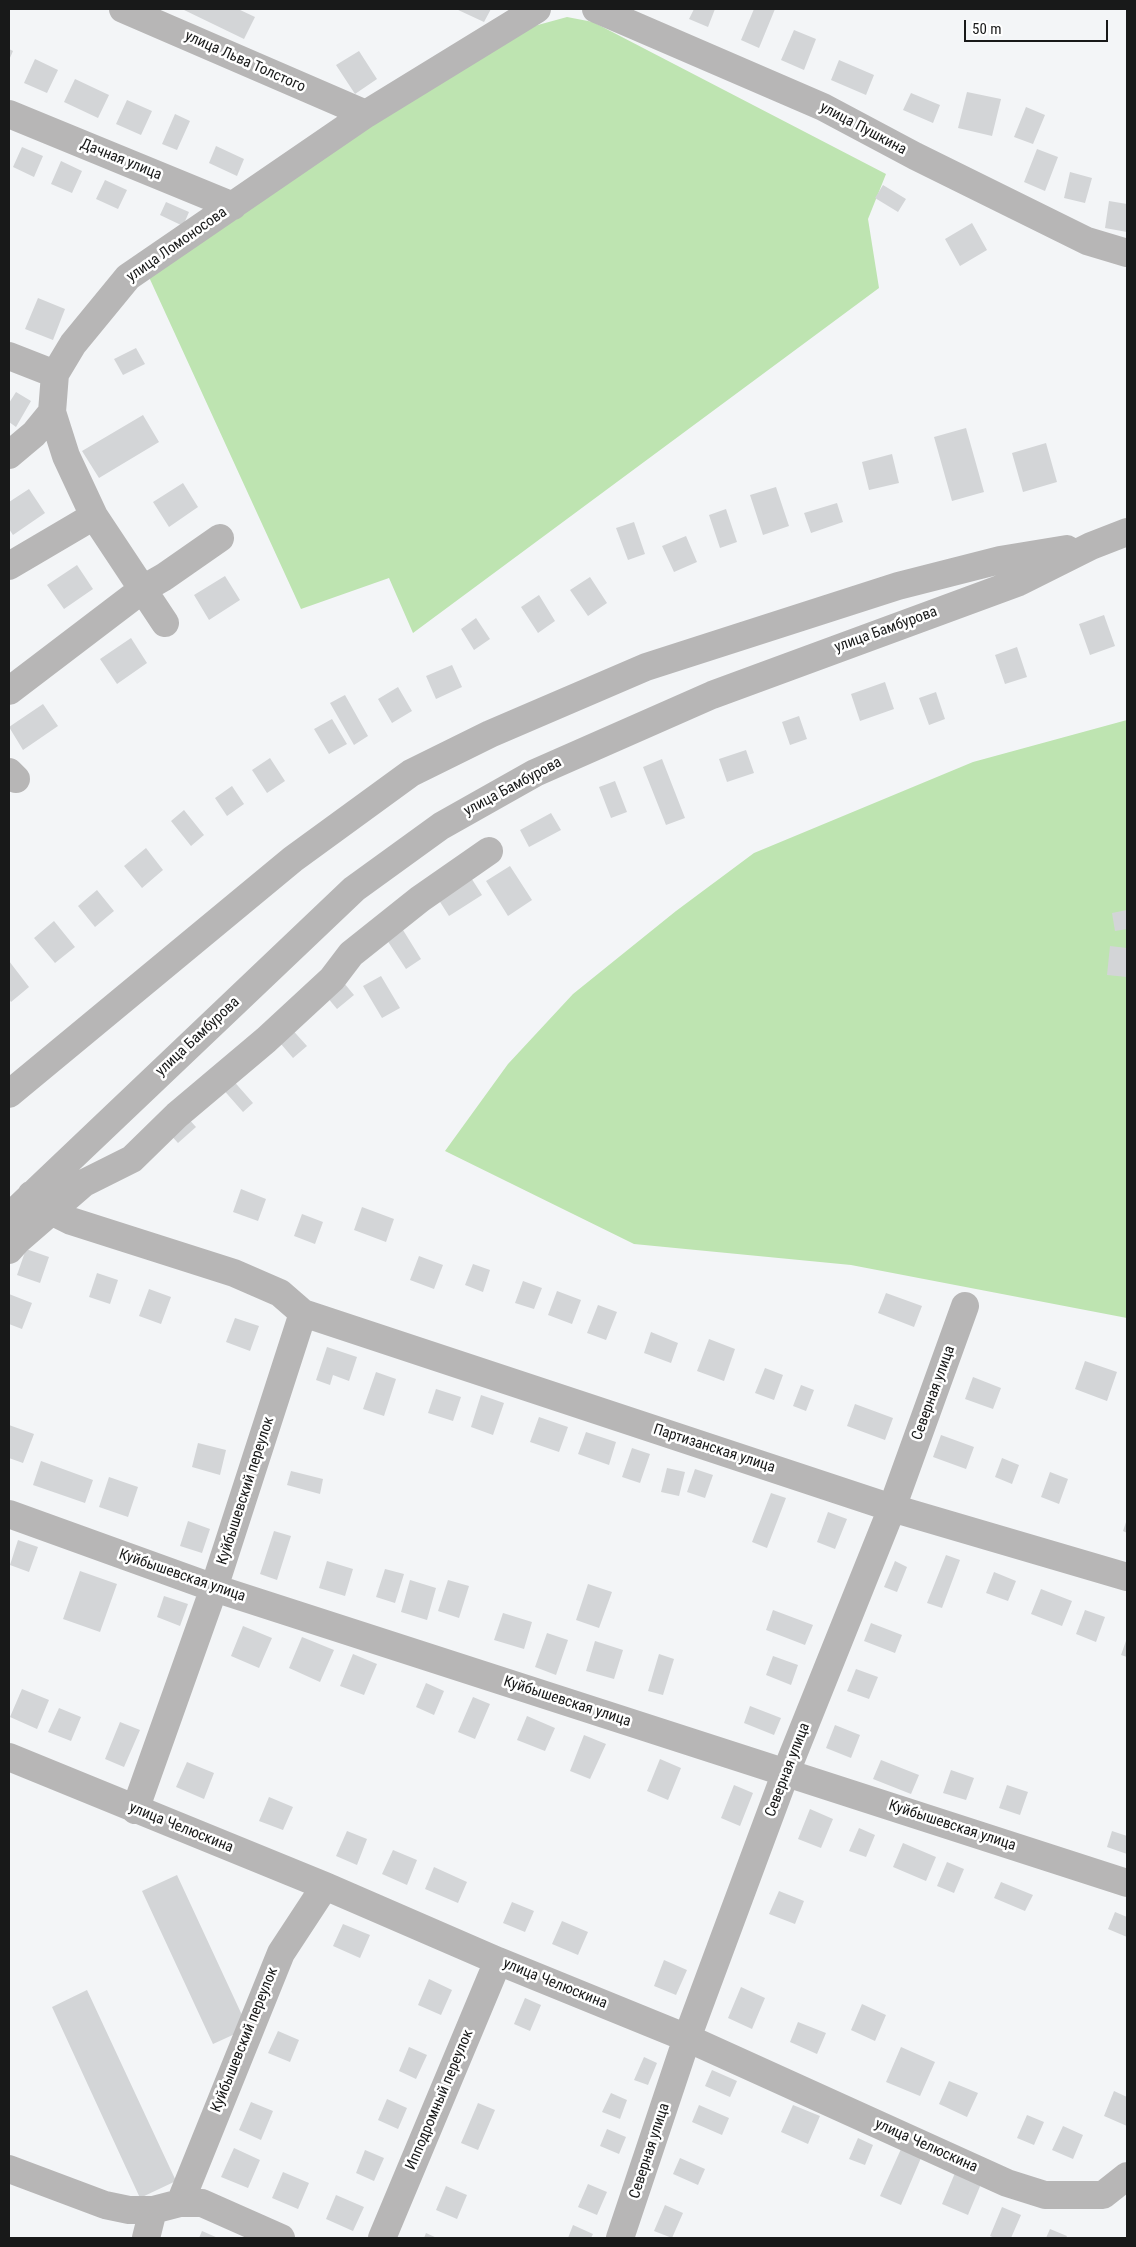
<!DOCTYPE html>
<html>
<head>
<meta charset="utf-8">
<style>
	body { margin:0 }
	#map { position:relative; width:1136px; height:2247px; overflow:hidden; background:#f3f5f7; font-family:"Roboto Condensed",sans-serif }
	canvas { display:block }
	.frame { position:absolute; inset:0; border:10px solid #181919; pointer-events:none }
	.scale { position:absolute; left:964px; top:20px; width:144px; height:22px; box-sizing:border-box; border:2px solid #181919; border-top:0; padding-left:6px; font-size:15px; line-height:18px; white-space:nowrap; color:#181919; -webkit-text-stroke:4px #fff; paint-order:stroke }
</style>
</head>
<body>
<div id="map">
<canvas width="1136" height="2247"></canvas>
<div class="frame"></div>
<div class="scale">50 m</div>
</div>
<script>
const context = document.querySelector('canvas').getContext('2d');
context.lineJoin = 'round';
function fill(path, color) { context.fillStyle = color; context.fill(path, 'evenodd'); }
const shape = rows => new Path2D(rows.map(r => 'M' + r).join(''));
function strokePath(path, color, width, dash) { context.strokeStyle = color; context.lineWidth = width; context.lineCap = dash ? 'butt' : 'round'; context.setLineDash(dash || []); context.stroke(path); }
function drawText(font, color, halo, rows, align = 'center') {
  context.font = font + ' "Roboto Condensed",sans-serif'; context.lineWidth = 5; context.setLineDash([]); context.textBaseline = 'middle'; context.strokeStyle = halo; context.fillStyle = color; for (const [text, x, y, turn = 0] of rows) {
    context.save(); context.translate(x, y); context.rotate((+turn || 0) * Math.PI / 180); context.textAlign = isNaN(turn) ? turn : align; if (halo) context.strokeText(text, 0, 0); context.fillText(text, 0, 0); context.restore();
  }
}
const green = shape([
	[567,17,593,22,886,174,868,219,879,288,413,633,389,578,301,609,148,275,289,176,527,28],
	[1127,720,1127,1318,851,1265,634,1244,445,1151,508,1064,573,994,676,911,754,853,973,762]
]);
const building = shape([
	[182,9,238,9,255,17,244,39],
	[456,9,491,9,484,22],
	[694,9,715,9,708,27,689,19],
	[754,9,775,9,759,48,741,40],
	[794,30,816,39,804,70,781,60],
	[9,49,13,51,9,60],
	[359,51,377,79,355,94,336,65],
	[35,59,58,70,47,93,24,83],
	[839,60,874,75,866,95,831,80],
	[75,79,109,95,98,118,64,102],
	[967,92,1001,99,992,136,958,128],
	[911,93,940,105,933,123,903,110],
	[127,100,152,111,141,135,116,124],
	[1026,107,1045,115,1033,144,1014,137],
	[175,114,190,121,177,150,162,144],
	[216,146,244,159,237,176,209,163],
	[22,147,43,156,34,177,13,167],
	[1037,149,1058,157,1045,191,1024,182],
	[61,161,82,171,72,193,51,184],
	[1070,172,1092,178,1085,203,1064,198],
	[105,180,127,190,118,209,96,199],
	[883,185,906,199,898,212,875,198],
	[1109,201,1127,204,1127,232,1105,228],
	[166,202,189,212,183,226,160,215],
	[972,223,987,250,960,266,945,239],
	[38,298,65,309,53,340,25,329],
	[136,348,145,364,123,375,114,359],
	[16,392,31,401,16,427,9,422,9,403],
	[143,415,159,442,99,478,82,451],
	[966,428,984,492,952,501,934,437],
	[1046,443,1057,482,1023,492,1012,453],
	[892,454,899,483,869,490,862,462],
	[183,483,198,507,169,527,153,502],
	[776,487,789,526,763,535,750,495],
	[29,489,45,513,13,535,9,529,9,502],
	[837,503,843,522,811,533,804,513],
	[726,509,737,542,720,548,709,515],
	[634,522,645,554,628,560,616,528],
	[686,536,697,562,674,572,662,546],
	[77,565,93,589,64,609,47,585],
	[225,576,240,600,209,620,194,595],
	[590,577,607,603,588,616,570,590],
	[539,595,555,621,538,633,521,607],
	[1104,615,1115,646,1090,655,1079,624],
	[476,618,490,639,474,650,461,629],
	[131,638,147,663,117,684,100,659],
	[1017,647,1027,677,1005,684,995,655],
	[452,665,462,687,436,699,426,676],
	[885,682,894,709,860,721,851,694],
	[398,687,412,711,392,723,378,699],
	[936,692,945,719,929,725,919,698],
	[345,695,368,736,354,745,330,703],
	[43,704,58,726,23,750,9,727],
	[799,716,807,739,790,745,782,722],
	[332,719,347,744,329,754,314,729],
	[746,750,754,773,727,782,719,759],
	[270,758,285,781,267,793,252,770],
	[662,759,685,818,666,825,643,767],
	[615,781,627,812,611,818,599,787],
	[232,786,244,804,227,816,215,798],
	[184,810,204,835,191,846,171,821],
	[551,813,561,830,529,847,520,830],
	[146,848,163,870,142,888,124,866],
	[510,866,532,900,508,916,486,881],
	[468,873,482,895,449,916,435,894],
	[97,890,114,911,95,927,78,906],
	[1127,910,1127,929,1115,931,1112,913],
	[54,921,75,947,55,963,34,938],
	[403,930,421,959,406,969,387,940],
	[1110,946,1127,948,1127,977,1107,975],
	[9,961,29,987,11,1002,9,999],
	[381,976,400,1008,382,1018,363,986],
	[344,983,354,995,337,1009,327,997],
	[288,1025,307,1046,293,1058,275,1037],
	[231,1078,253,1103,243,1112,221,1087],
	[186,1116,196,1127,178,1143,168,1132],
	[241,1189,266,1199,258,1221,233,1212],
	[362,1207,394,1219,386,1242,354,1230],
	[302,1214,323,1222,315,1244,294,1236],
	[26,1249,49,1257,40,1283,17,1275],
	[419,1256,443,1265,434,1289,410,1280],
	[473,1264,490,1270,483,1292,465,1285],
	[97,1273,118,1280,110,1304,89,1297],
	[523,1281,542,1288,534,1309,515,1303],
	[149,1289,171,1297,161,1324,139,1316],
	[557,1291,581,1300,572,1324,548,1315],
	[886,1293,922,1306,914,1327,878,1313],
	[9,1294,32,1303,22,1329,9,1324],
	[598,1305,617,1312,606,1340,587,1333],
	[235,1318,259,1326,250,1351,226,1342],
	[651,1332,678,1343,671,1363,644,1353],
	[709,1339,735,1349,724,1381,697,1371],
	[327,1347,357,1357,349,1381,333,1375,330,1385,316,1380],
	[1085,1361,1117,1372,1107,1401,1075,1389],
	[765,1368,783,1375,774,1400,755,1393],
	[376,1372,396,1379,384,1416,363,1409],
	[973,1377,1001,1388,993,1409,965,1399],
	[801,1385,814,1390,806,1411,793,1406],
	[436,1389,461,1397,453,1421,428,1413],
	[481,1395,504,1403,493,1435,471,1427],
	[855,1404,893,1418,885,1440,847,1426],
	[539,1417,568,1427,559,1452,530,1442],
	[9,1425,34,1434,23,1463,9,1458],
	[586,1432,616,1442,609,1465,578,1454],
	[941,1435,974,1447,966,1469,933,1457],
	[198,1443,226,1450,220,1475,192,1467],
	[632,1448,650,1454,640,1483,622,1477],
	[1002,1458,1019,1465,1012,1484,995,1477],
	[41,1461,93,1480,85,1503,33,1485],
	[667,1468,685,1472,679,1496,661,1492],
	[695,1469,713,1475,705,1498,687,1492],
	[291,1471,323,1479,320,1494,287,1485],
	[1050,1472,1068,1479,1059,1504,1041,1497],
	[109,1477,138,1487,128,1517,99,1507],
	[771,1493,786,1498,767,1548,752,1542],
	[828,1512,847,1519,835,1549,817,1542],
	[1127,1519,1127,1533,1123,1531],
	[188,1521,210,1529,202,1553,180,1546],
	[274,1531,291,1536,277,1580,260,1574],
	[18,1540,38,1547,29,1572,10,1565],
	[946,1555,960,1560,942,1608,927,1603],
	[327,1561,353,1569,345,1596,319,1588],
	[895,1561,907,1567,897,1592,884,1587],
	[385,1569,404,1574,395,1603,376,1597],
	[80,1571,117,1584,100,1632,63,1619],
	[994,1572,1016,1581,1008,1601,986,1593],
	[410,1580,436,1588,427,1620,401,1612],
	[448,1580,469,1586,459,1618,438,1611],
	[588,1584,612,1592,599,1628,576,1620],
	[1041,1589,1072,1601,1062,1626,1031,1614],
	[164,1596,188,1604,180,1626,157,1617],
	[773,1610,813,1625,805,1645,766,1630],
	[1085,1610,1105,1617,1096,1642,1076,1634],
	[503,1613,532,1622,524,1649,494,1640],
	[871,1623,902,1635,895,1653,864,1641],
	[243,1626,272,1638,259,1668,231,1656],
	[547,1633,568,1640,556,1675,535,1667],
	[302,1637,334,1650,320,1682,289,1668],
	[1127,1638,1127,1657,1121,1655],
	[595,1641,623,1650,614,1679,586,1671],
	[353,1654,377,1664,364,1695,340,1686],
	[659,1654,674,1659,663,1695,648,1691],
	[773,1656,798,1665,791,1685,766,1675],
	[856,1669,878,1677,869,1699,847,1691],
	[426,1683,444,1691,434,1715,416,1707],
	[22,1689,49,1700,37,1729,10,1717],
	[473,1697,490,1704,475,1739,458,1732],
	[750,1706,781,1718,774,1735,744,1723],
	[59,1708,81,1717,71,1741,48,1732],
	[527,1716,555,1728,545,1751,517,1740],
	[120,1722,140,1730,124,1767,105,1759],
	[835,1725,860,1735,851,1758,826,1748],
	[584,1735,606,1744,590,1779,570,1771],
	[660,1759,681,1768,668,1800,647,1791],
	[881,1760,919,1775,911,1794,873,1779],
	[187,1762,214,1773,204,1799,176,1787],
	[951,1770,974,1778,966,1800,943,1793],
	[734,1785,753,1793,740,1826,721,1818],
	[1007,1785,1028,1792,1020,1815,999,1808],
	[269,1797,293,1807,283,1830,259,1821],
	[810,1809,833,1819,821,1848,798,1839],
	[859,1828,875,1835,866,1857,849,1851],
	[347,1831,367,1839,357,1865,336,1856],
	[1112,1831,1127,1836,1127,1854,1107,1847],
	[903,1843,936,1857,926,1881,893,1867],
	[393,1850,417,1860,407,1885,382,1874],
	[947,1862,964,1869,954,1893,937,1886],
	[434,1867,467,1882,458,1903,425,1889],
	[177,1875,248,2028,213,2044,142,1891],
	[1001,1882,1033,1895,1025,1911,994,1898],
	[779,1891,804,1901,795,1924,769,1914],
	[512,1902,534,1911,525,1932,503,1923],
	[1115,1912,1127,1917,1127,1937,1108,1929],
	[562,1921,588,1932,578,1955,552,1944],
	[343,1924,370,1935,360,1958,333,1946],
	[664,1960,687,1970,676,1995,654,1986],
	[429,1979,452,1990,441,2015,418,2005],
	[741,1987,765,1998,752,2029,728,2018],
	[87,1990,176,2181,140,2198,52,2007],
	[525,1998,541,2005,530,2031,514,2024],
	[862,2004,886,2015,875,2041,851,2030],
	[798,2022,826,2033,817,2054,790,2042],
	[278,2031,299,2040,290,2062,268,2053],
	[409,2047,427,2055,416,2079,399,2071],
	[901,2047,935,2062,920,2096,886,2082],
	[644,2057,657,2063,648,2085,634,2080],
	[712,2070,737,2081,730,2097,705,2086],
	[949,2081,978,2093,967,2117,939,2104],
	[1114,2091,1127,2097,1127,2126,1104,2116],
	[611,2093,627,2100,620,2119,602,2112],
	[387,2099,407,2108,398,2129,378,2120],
	[251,2102,273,2111,261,2140,239,2130],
	[478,2103,495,2110,478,2150,461,2143],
	[699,2105,729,2118,722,2135,692,2122],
	[793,2105,820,2116,808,2144,781,2132],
	[1027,2115,1044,2122,1034,2145,1017,2138],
	[1063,2126,1083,2135,1073,2159,1052,2150],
	[607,2129,626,2137,619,2154,600,2146],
	[858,2138,873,2145,865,2165,849,2159],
	[234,2148,260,2160,248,2188,221,2177],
	[901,2149,921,2158,901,2205,880,2196],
	[365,2150,384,2158,374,2181,356,2173],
	[680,2158,705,2169,698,2185,673,2174],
	[283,2172,309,2183,298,2209,272,2198],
	[955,2173,981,2184,968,2215,942,2204],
	[588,2184,607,2192,597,2215,578,2207],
	[446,2186,467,2195,457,2219,436,2210],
	[336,2195,364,2207,353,2231,326,2219],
	[665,2205,683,2213,672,2238,654,2231],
	[1002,2207,1021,2215,1011,2238,995,2238,990,2236],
	[573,2225,593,2234,591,2238,568,2238],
	[1050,2229,1067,2236,1066,2238,1046,2238],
	[202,2231,218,2238,199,2238],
	[426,2233,437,2238,424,2238]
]);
const minor = shape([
	[123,9,366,114],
	[596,9,823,107,915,156,1087,241,1127,253],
	[9,114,233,206],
	[9,356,55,374],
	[9,455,34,434,52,412],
	[9,566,94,516],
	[165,623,94,516,66,456,52,412,55,374,73,344,128,277,366,114,537,9],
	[9,691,143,589,164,577,220,538],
	[9,772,16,779],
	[9,1094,293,859,411,773,490,734,646,667,898,586,1000,560,1067,549],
	[31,1195,51,1211,71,1221,234,1273,280,1293,303,1313,892,1508,1127,1577],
	[9,1217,354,889,441,826,535,773,712,695,1019,582,1091,546,1127,532],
	[9,1250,17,1241,84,1183,132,1159,177,1115,266,1040,332,979,351,954,420,899,489,851],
	[9,1514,214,1588,1127,1883],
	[9,1757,325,1886,498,1961,687,2038,1007,2183,1045,2195,1103,2195,1127,2176],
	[135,1810,214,1588,303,1313],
	[9,2169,105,2205,129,2210,153,2210,180,2203,202,2203,281,2238],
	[180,2203,281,1953,325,1886],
	[146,2238,153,2210],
	[382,2238,498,1961],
	[620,2238,687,2038,786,1772,892,1508,965,1306]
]);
const streetNames = [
	["улица Льва Толстого",245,62,24],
	["улица Пушкина",863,129,28],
	["Дачная улица",121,160,22],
	["улица Ломоносова",177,245,-35],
	["улица Бамбурова",886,630,-20],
	["улица Бамбурова",513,787,-28],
	["улица Бамбурова",198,1037,-43],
	["Северная улица",934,1393,-70],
	["Партизанская улица",714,1449,18],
	["Куйбышевский переулок",246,1491,-72],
	["Куйбышевская улица",182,1576,19],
	["Куйбышевская улица",567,1702,18],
	["Северная улица",788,1770,-69],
	["Куйбышевская улица",952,1826,18],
	["улица Челюскина",181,1828,22],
	["улица Челюскина",555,1984,22],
	["Куйбышевский переулок",245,2040,-68],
	["Ипподромный переулок",440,2100,-67],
	["улица Челюскина",926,2146,24],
	["Северная улица",650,2151,-72]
];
fill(green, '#bee4b1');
fill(building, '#d3d5d7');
strokePath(minor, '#b7b6b6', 28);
drawText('15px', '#181919', '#fff', streetNames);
</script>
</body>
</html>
